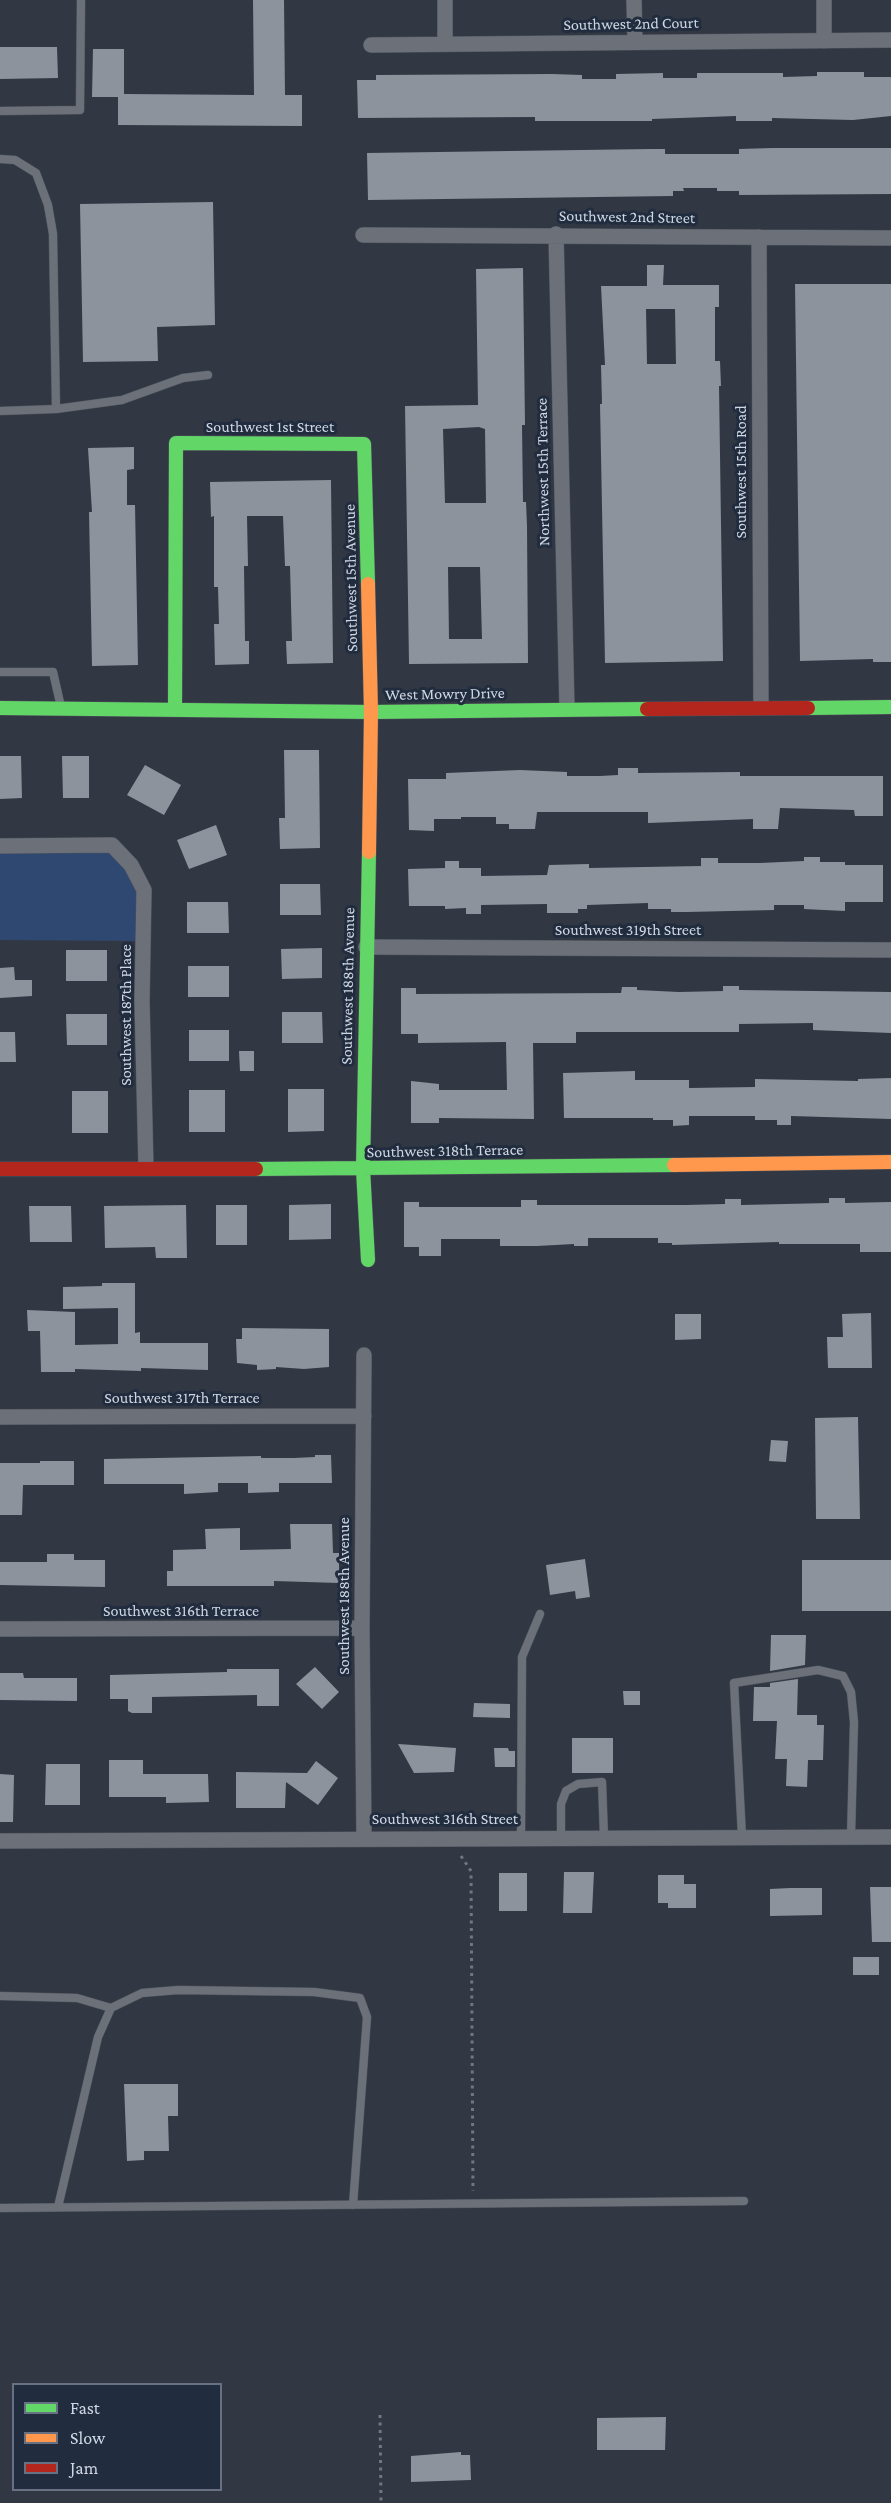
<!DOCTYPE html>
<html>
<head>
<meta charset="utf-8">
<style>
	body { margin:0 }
	#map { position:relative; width:891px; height:2503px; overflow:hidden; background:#323843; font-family:"Crimson Pro",serif }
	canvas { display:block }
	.legend { position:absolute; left:12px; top:2383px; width:210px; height:108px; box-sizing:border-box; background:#212d3f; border:2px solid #677181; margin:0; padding:8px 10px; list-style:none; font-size:18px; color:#d0d7e3 }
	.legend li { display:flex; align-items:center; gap:12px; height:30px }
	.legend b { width:30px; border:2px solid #677181 }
</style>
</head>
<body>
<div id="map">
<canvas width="891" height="2503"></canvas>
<ul class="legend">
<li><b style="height:8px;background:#63d668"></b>Fast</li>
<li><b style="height:8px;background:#ff974d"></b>Slow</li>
<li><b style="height:8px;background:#b3261e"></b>Jam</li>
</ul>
</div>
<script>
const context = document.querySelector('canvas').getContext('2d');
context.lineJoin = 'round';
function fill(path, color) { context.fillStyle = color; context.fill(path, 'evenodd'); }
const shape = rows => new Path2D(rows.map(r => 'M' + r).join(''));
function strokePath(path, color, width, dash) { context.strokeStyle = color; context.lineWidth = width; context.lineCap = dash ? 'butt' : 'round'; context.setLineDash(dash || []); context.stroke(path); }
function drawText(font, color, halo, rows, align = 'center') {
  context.font = font + ' "Crimson Pro",serif'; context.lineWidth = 6; context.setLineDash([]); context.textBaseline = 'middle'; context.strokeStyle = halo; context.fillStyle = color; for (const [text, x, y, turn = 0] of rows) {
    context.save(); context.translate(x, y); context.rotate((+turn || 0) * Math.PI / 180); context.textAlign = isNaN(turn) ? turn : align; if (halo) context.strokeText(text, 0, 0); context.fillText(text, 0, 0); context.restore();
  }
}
const green = shape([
	[111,848,142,891,141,941,0,940,0,849]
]);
const building = shape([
	[253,0,284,0,285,95,302,95,302,126,118,125,118,97,92,97,93,49,124,49,124,94,254,95],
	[0,47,57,47,58,78,0,79],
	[817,72,864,72,864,77,891,77,891,116,853,120,772,118,772,121,736,121,736,116,652,119,652,121,535,121,535,117,358,118,357,80,376,80,376,75,552,74,582,75,582,79,616,79,616,74,663,73,663,78,697,78,697,73,783,73,783,77,817,76],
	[772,148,891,148,891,194,739,195,739,191,717,191,717,188,683,188,684,191,673,191,673,196,368,200,367,153,652,149,665,149,665,154,739,154,739,149],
	[213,202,215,325,157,327,158,361,83,362,80,204],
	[647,265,664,265,663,285,719,285,719,307,715,307,715,361,720,361,721,386,719,386,723,661,605,663,600,404,602,404,601,365,605,365,601,286,647,286],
	[646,309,675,309,676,364,647,364],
	[523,268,525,425,522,425,523,502,526,502,527,526,528,663,409,664,405,406,478,405,476,269],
	[479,427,485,429,486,503,445,503,443,429],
	[448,567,480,567,482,639,449,639],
	[795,284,891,284,891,662,873,662,873,659,800,661],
	[134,447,134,469,127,470,127,505,135,505,138,665,92,666,89,512,92,512,88,448],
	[331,480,333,663,287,664,286,641,292,641,290,566,285,566,283,516,247,516,248,566,244,566,245,641,249,641,249,664,215,665,214,624,219,624,218,587,214,587,214,516,211,517,210,482],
	[284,750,319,750,320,848,280,849,279,818,285,818],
	[0,756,21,756,22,798,0,799],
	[62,756,89,756,89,798,63,798],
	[145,765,181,785,164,815,127,795],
	[618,768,638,768,638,773,740,772,740,776,883,776,883,816,855,816,854,810,780,808,778,829,753,829,753,819,648,823,648,812,537,812,535,829,509,829,509,824,496,824,496,817,461,817,461,819,434,819,434,831,409,830,408,779,446,779,446,773,520,770,567,772,567,776,600,776,618,775],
	[216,825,227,855,189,869,177,840],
	[804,857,820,857,820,862,845,862,845,865,883,865,883,902,845,902,845,911,804,909,804,905,774,905,774,910,687,912,671,912,671,909,648,909,648,903,587,905,587,909,578,909,578,913,547,913,547,904,481,905,481,914,466,914,466,908,445,909,445,906,409,906,408,869,445,868,445,861,459,861,459,868,481,868,481,876,547,875,549,865,589,864,589,868,701,866,701,858,718,858,718,863,760,863,804,861],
	[280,884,320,884,321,915,280,915],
	[187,902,228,902,229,933,187,933],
	[322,948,322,978,282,979,281,949],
	[66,950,107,950,107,981,66,981],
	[188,966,229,966,229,997,188,997],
	[14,967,15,980,32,980,32,996,0,998,0,968],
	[723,986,739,986,739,990,891,992,891,1033,813,1030,813,1023,739,1024,739,1032,576,1032,576,1043,533,1043,534,1119,439,1118,439,1123,411,1123,411,1081,439,1084,439,1090,507,1090,506,1042,418,1043,418,1034,401,1034,401,988,416,988,416,994,621,993,622,987,637,987,637,990,679,992,723,991],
	[282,1012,322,1012,323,1043,282,1043],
	[66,1014,107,1014,107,1045,67,1045],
	[189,1030,229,1030,229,1061,189,1061],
	[0,1032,15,1032,16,1062,0,1062],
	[239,1051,254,1051,254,1071,240,1071],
	[635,1071,635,1080,689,1080,689,1088,755,1087,755,1079,858,1081,858,1079,891,1078,891,1119,791,1116,791,1125,777,1125,777,1120,755,1120,755,1116,689,1116,689,1125,673,1126,673,1120,653,1120,653,1118,564,1118,563,1073],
	[288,1089,324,1089,324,1131,288,1132],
	[189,1090,225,1090,225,1132,189,1132],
	[72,1091,108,1091,108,1133,72,1133],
	[829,1198,845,1198,845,1203,891,1202,891,1252,860,1252,860,1244,779,1244,779,1242,672,1245,672,1243,658,1243,658,1238,588,1238,588,1246,574,1246,574,1244,537,1246,500,1246,500,1239,441,1239,441,1256,419,1256,419,1247,404,1247,404,1202,419,1202,419,1207,521,1207,521,1200,537,1200,537,1205,686,1205,725,1204,725,1199,741,1199,741,1205,829,1203],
	[331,1204,331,1239,289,1240,289,1205],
	[186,1205,187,1258,156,1258,155,1247,105,1248,104,1206],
	[216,1205,247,1205,247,1245,216,1245],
	[29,1206,71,1206,72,1242,30,1242],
	[102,1283,135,1283,135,1333,140,1332,140,1343,208,1343,208,1370,141,1368,141,1371,75,1369,75,1372,41,1372,40,1331,28,1331,27,1310,75,1312,75,1345,118,1344,118,1308,63,1309,63,1287,102,1286],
	[871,1313,872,1368,828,1368,827,1337,843,1337,842,1314],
	[675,1314,701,1314,701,1339,675,1340],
	[242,1328,329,1329,329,1367,304,1369,276,1367,276,1369,257,1370,257,1365,237,1363,236,1339,242,1339],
	[858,1417,860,1519,816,1519,815,1418],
	[771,1440,788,1441,786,1462,769,1461],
	[315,1455,331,1455,332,1483,279,1483,279,1492,248,1493,248,1483,218,1483,218,1492,184,1494,184,1484,104,1484,104,1459,261,1456,261,1458,294,1458,315,1457],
	[40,1461,74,1461,74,1485,23,1485,22,1515,0,1515,0,1463,40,1463],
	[290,1524,332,1524,333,1553,339,1553,339,1583,274,1581,274,1586,167,1586,167,1571,173,1571,173,1550,206,1549,205,1529,240,1528,240,1550,291,1549],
	[47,1554,74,1554,74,1560,105,1560,105,1587,0,1585,0,1562,47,1562],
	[585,1559,590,1597,576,1599,575,1591,550,1595,546,1565],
	[802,1560,891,1560,891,1611,802,1611],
	[771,1635,806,1635,805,1665,770,1671],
	[315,1667,339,1692,322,1709,296,1684],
	[227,1669,279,1669,279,1706,257,1706,257,1695,152,1697,152,1713,132,1713,128,1711,128,1699,110,1699,110,1675,227,1672],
	[0,1673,23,1673,24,1678,77,1678,77,1701,0,1700],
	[798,1679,797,1715,817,1715,817,1725,824,1725,823,1760,808,1760,807,1787,786,1786,787,1759,775,1759,777,1721,753,1721,754,1687,770,1687,770,1683],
	[623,1691,640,1691,640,1705,624,1705],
	[474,1703,510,1704,510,1718,473,1717],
	[572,1738,613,1738,613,1773,572,1773],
	[398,1744,456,1748,454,1772,414,1773],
	[494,1748,508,1748,509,1751,515,1751,515,1767,495,1767],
	[109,1760,143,1760,143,1774,208,1774,209,1802,166,1803,166,1797,109,1797],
	[316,1761,338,1778,318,1805,286,1782,285,1808,236,1808,236,1772,307,1773],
	[46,1764,80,1764,80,1805,45,1805],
	[0,1774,14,1775,13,1822,0,1822],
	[564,1872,594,1872,592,1913,563,1913],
	[499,1873,527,1873,527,1911,499,1911],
	[658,1875,684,1875,684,1884,696,1884,696,1908,668,1908,668,1903,658,1903],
	[870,1887,891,1887,891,1942,872,1942],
	[790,1888,822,1888,822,1915,770,1916,770,1889],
	[853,1957,879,1957,879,1975,853,1975],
	[124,2084,178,2084,178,2116,168,2116,169,2151,144,2151,144,2160,127,2161],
	[666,2417,665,2450,597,2450,597,2418],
	[461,2452,461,2455,470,2455,471,2480,411,2482,411,2456]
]);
const path = shape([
	[461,1856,471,1871,473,2191],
	[380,2415,381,2503]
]);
const lane = shape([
	[0,111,80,110,81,0],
	[0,159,15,160,36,173,48,205,53,234,56,409,0,411],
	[56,409,122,400,183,378,208,375],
	[0,672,53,672,61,707],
	[521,1837,522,1657,540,1614],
	[561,1837,561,1804,566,1791,578,1784,602,1782,604,1837],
	[742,1837,734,1683,818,1670,843,1676,851,1692,854,1722,851,1836],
	[0,1996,77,1998,111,2008],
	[58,2207,98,2037,111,2008,142,1993,178,1990,314,1992,360,1998,367,2017,353,2205],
	[0,2208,744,2201]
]);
const street = shape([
	[445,0,445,44],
	[634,0,635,42],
	[824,0,824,41],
	[371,45,891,40],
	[556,234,567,709],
	[363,235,891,238],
	[759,237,761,707],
	[0,846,112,845,131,865,144,890,142,1001,146,1168],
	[366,947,891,950],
	[364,1355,362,1628,364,1838],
	[0,1417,364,1416],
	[0,1629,362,1628],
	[0,1841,891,1837]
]);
const fast = shape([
	[0,708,371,712,647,709],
	[175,708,176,443,364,444,368,584],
	[808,708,891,707],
	[256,1169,674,1165],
	[368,1260,363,1169,369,852]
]);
const slow = shape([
	[368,584,371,712,369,852],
	[674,1165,891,1162]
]);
const jam = shape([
	[647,709,808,708],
	[0,1169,256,1169]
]);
const streetNames = [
	["Southwest 2nd Court",631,24,-1],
	["Southwest 2nd Street",627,217,1],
	["Southwest 1st Street",270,427],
	["Northwest 15th Terrace",543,472,-91],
	["Southwest 15th Road",741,472,-90],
	["Southwest 15th Avenue",351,578,-91],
	["West Mowry Drive",445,694,-1],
	["Southwest 319th Street",628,930],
	["Southwest 188th Avenue",348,986,-89],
	["Southwest 187th Place",126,1015,-90],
	["Southwest 318th Terrace",445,1151,-1],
	["Southwest 317th Terrace",182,1398],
	["Southwest 188th Avenue",344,1596,-90],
	["Southwest 316th Terrace",181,1611],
	["Southwest 316th Street",445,1819]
];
fill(green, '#2f4871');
fill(building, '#8d939c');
strokePath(lane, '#4f545d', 9);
strokePath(street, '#4f545d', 16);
strokePath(fast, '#4f545d', 15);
strokePath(slow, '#4f545d', 15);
strokePath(jam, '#4f545d', 15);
strokePath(path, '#72767e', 3, [3, 4.5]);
strokePath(lane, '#6c7179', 8);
strokePath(street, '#6c7179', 15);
strokePath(fast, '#63d668', 14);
strokePath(slow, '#ff974d', 14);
strokePath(jam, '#b3261e', 14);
drawText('16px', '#d0d7e3', '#212d3f', streetNames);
</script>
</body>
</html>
